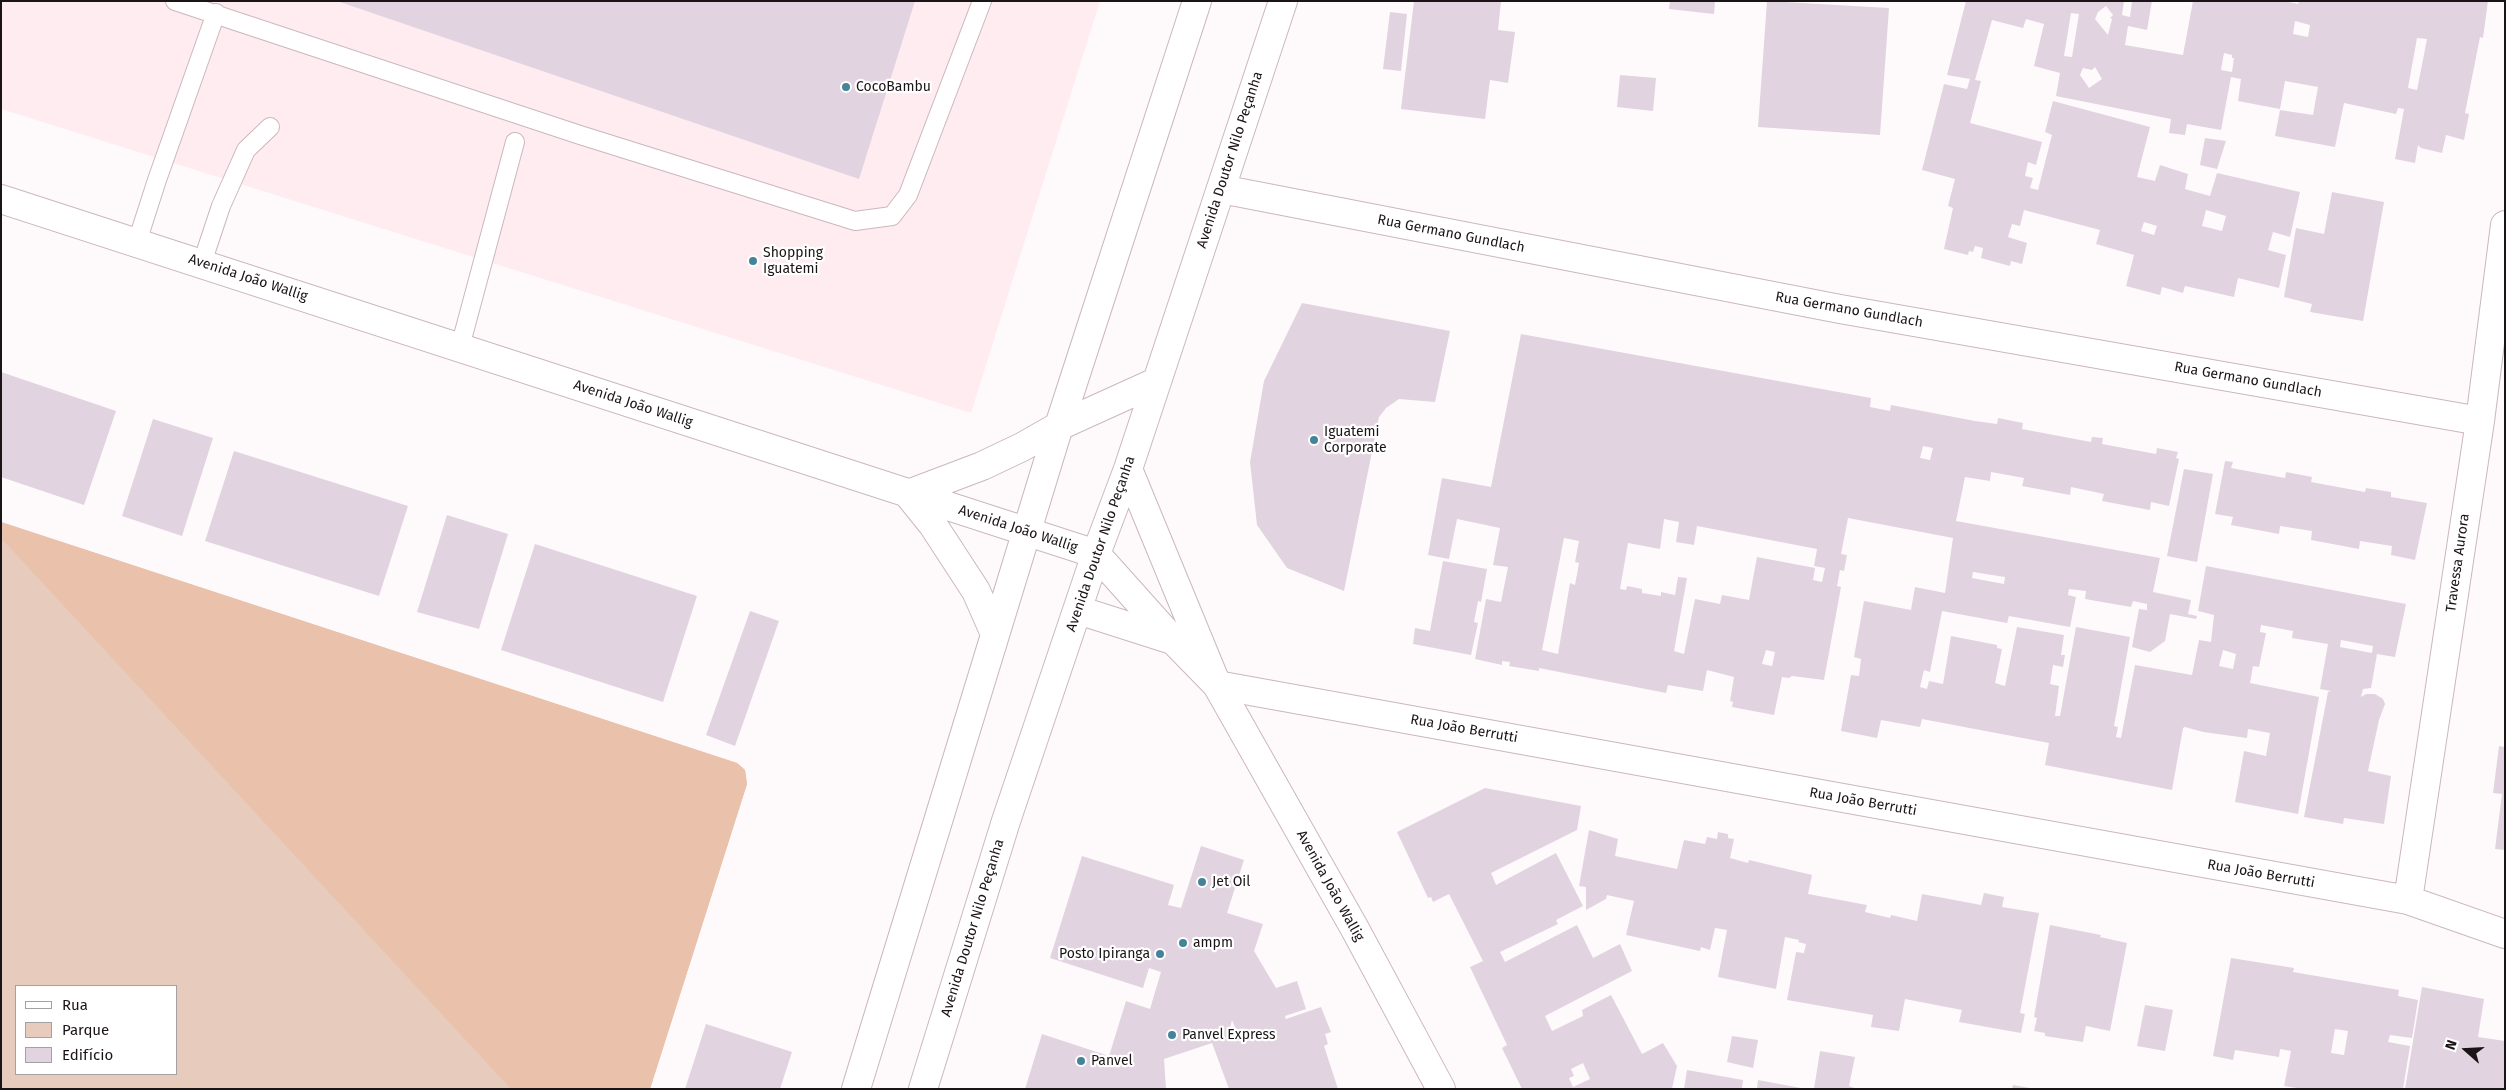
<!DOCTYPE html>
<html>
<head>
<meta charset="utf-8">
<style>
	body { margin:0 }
	#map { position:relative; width:2506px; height:1090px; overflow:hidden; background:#fefafb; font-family:"Fira Sans",sans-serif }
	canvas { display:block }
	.frame { position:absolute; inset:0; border:2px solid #1b1416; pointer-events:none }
	.legend { position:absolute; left:15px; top:985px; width:162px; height:90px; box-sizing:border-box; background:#fff; border:1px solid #a4a1a2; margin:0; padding:6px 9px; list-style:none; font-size:15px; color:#1b1416 }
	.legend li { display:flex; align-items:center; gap:10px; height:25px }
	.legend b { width:25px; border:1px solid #a4a1a2 }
	.north { position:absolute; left:2441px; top:1025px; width:50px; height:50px; -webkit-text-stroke:4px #fff; paint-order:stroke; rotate:289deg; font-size:14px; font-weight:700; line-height:20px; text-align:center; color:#1b1416 }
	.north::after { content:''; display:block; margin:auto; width:18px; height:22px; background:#1b1416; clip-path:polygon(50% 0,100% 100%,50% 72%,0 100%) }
</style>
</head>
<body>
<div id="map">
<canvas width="2506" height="1090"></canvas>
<div class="frame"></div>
<ul class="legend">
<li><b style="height:6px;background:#fff"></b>Rua</li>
<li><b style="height:14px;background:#e7ccbe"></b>Parque</li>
<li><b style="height:14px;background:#e2d3e0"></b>Edifício</li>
</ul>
<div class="north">N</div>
</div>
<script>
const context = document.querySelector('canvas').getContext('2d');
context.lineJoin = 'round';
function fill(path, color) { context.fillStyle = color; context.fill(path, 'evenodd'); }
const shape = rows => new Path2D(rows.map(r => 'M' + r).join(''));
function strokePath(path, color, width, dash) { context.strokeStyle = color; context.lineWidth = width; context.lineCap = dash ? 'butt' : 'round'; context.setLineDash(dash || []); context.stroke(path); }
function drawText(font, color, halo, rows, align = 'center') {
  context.font = font + ' "Fira Sans",sans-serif'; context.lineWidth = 4.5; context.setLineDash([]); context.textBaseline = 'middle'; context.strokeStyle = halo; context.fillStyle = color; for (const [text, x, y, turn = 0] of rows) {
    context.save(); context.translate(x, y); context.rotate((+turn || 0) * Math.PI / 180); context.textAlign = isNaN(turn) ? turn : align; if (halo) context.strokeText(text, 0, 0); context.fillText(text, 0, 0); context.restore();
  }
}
const built = shape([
	[1,1,1100,1,971,413,1,109]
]);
const green = shape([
	[1,522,737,763,745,770,747,784,650,1089,1,1089],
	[16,986,176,986,176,1074,16,1074]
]);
const forest = shape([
	[1,522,737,763,745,770,747,784,650,1089,511,1089,1,538]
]);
const building = shape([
	[337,1,915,1,859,179],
	[1414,1,1501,1,1498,30,1515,32,1508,83,1490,80,1485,119,1401,109],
	[1670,1,1715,1,1714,14,1669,9],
	[1767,1,1889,8,1880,135,1758,127],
	[1966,1,2124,1,2122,15,2130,17,2132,1,2152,1,2147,30,2128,26,2125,45,2183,55,2193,1,2284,1,2298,4,2299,1,2488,1,2483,38,2480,37,2465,113,2469,114,2464,140,2446,135,2442,153,2421,148,2418,145,2415,163,2395,159,2404,109,2398,108,2396,114,2344,103,2335,147,2275,136,2280,110,2313,115,2318,87,2285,81,2280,109,2238,101,2241,79,2231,77,2221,130,2187,124,2185,135,2169,133,2171,119,2056,96,2060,73,2034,66,2044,24,2026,19,2023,28,1992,20,1975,80,1981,81,1970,123,2042,142,2036,165,2028,162,2025,176,2033,178,2030,188,2038,190,2052,135,2045,132,2053,101,2150,127,2137,177,2155,181,2160,165,2188,174,2185,189,2210,196,2217,173,2300,192,2290,237,2273,232,2268,250,2286,255,2279,288,2238,278,2234,297,2185,286,2183,293,2162,287,2160,295,2126,286,2134,255,2096,244,2100,230,2024,210,2020,226,2012,224,2008,237,2027,243,2022,264,2011,261,2010,266,1981,258,1983,248,1975,246,1973,252,1969,251,1968,255,1944,249,1953,208,1948,206,1955,179,1922,170,1944,84,1967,89,1970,79,1947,75],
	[2106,6,2113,15,2110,18,2112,19,2108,35,2095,19,2098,12],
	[2071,13,2079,14,2072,57,2064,56],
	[2295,21,2310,25,2308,37,2293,34],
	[2417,38,2427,39,2417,90,2408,88],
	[2224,53,2232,55,2232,58,2234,58,2232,72,2221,70],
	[2095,67,2102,79,2089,88,2080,75,2083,68,2092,70],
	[2206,210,2226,216,2222,231,2202,226],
	[2144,222,2157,226,2154,235,2141,231],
	[1390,12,1407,14,1401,71,1383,69],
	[1620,75,1656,78,1653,111,1617,107],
	[2205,138,2226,141,2217,169,2200,165],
	[2332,192,2384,202,2363,321,2310,312,2312,304,2284,297,2296,228,2324,234],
	[1302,303,1450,331,1435,402,1399,399,1386,408,1379,417,1344,591,1287,568,1257,525,1250,462,1264,381],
	[1521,334,1871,398,1870,407,1890,411,1891,405,1975,421,1997,424,1998,418,2023,423,2022,429,2091,442,2092,437,2103,438,2102,444,2156,454,2157,448,2178,452,2176,458,2179,459,2169,506,2151,502,2150,510,2102,501,2104,494,2071,487,2070,495,2022,486,2024,478,1991,472,1990,481,1965,477,1956,521,2160,558,2153,592,2191,600,2188,614,2197,616,2196,619,2170,614,2165,641,2150,652,2132,647,2139,609,2147,610,2147,604,2133,601,2131,607,2085,599,2086,591,2069,589,2068,595,2076,597,2070,627,2009,616,2007,623,1942,611,1930,672,1924,670,1920,687,1927,689,1929,681,1943,684,1951,636,1997,645,1997,648,2002,649,1995,683,2005,686,2017,627,2064,635,2061,655,2065,655,2063,667,2053,665,2050,684,2059,686,2055,716,2060,716,2076,627,2130,637,2114,726,2118,727,2116,737,2121,738,2135,665,2192,675,2199,640,2211,642,2214,615,2198,611,2206,566,2406,604,2395,657,2377,654,2371,688,2363,689,2361,697,2366,694,2375,694,2383,699,2385,704,2379,720,2368,771,2391,776,2384,824,2344,818,2343,824,2304,817,2328,692,2331,691,2320,689,2328,644,2292,638,2293,631,2261,625,2260,632,2266,633,2259,667,2253,666,2250,683,2319,697,2298,814,2235,802,2244,751,2266,756,2270,733,2248,729,2247,738,2203,732,2185,727,2183,728,2172,790,2045,765,2049,743,1922,719,1920,727,1881,720,1877,738,1841,731,1851,675,1859,676,1861,659,1854,657,1864,601,1911,610,1915,587,1945,593,1953,538,1848,518,1841,554,1847,555,1844,571,1840,570,1837,586,1841,587,1824,680,1792,676,1789,678,1782,677,1774,715,1732,707,1733,702,1730,701,1734,677,1707,670,1703,691,1668,685,1666,693,1539,668,1539,671,1509,666,1510,662,1502,661,1502,665,1475,659,1486,599,1501,602,1508,567,1493,565,1500,528,1457,519,1449,559,1428,555,1442,478,1491,487],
	[1923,446,1933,448,1930,460,1920,458],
	[1664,519,1679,522,1676,542,1694,545,1697,526,1817,549,1814,566,1825,568,1822,582,1813,580,1815,568,1757,557,1749,600,1722,595,1720,604,1695,599,1684,654,1674,651,1687,578,1678,577,1675,595,1661,592,1661,596,1642,593,1642,589,1627,586,1626,590,1620,589,1628,543,1660,549],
	[1564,538,1579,541,1575,562,1579,563,1575,585,1570,583,1558,654,1542,650],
	[1973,572,2005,577,2004,584,1972,578],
	[2341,640,2373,646,2372,653,2340,647],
	[1766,650,1775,652,1772,666,1762,664],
	[2223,650,2236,654,2233,669,2219,666],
	[1,372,116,411,84,505,1,477],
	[153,419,213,438,182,536,122,516],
	[234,451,408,506,379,596,205,541],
	[2225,461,2233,462,2231,468,2285,478,2286,472,2312,477,2311,482,2365,492,2366,488,2391,492,2391,497,2427,503,2415,560,2391,555,2392,546,2360,541,2359,549,2311,540,2312,531,2280,526,2279,534,2231,525,2233,517,2215,514],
	[2184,469,2213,474,2197,562,2167,556],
	[447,515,508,534,479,629,417,612],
	[535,544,697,596,663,702,501,650],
	[1443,561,1487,569,1481,602,1478,601,1474,622,1478,623,1471,655,1413,644,1415,628,1430,631],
	[750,611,779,621,735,746,706,735],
	[2499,746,2505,747,2505,850,2495,849,2502,794,2493,793],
	[1485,788,1581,806,1577,830,1491,873,1496,885,1556,853,1583,906,1556,920,1558,924,1500,952,1505,962,1577,925,1593,958,1620,944,1632,971,1545,1016,1552,1031,1583,1016,1582,1010,1611,995,1642,1054,1663,1043,1677,1066,1672,1089,1522,1089,1502,1048,1507,1045,1470,967,1483,961,1449,894,1433,902,1431,897,1428,898,1397,832],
	[1583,1063,1590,1079,1573,1087,1569,1078,1574,1076,1571,1069],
	[1589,830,1618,839,1615,856,1677,869,1684,840,1705,844,1707,837,1717,839,1718,832,1728,834,1728,838,1734,839,1730,858,1748,863,1749,860,1812,875,1808,894,1867,905,1865,912,1890,918,1891,915,1917,921,1922,894,1981,905,1984,893,2004,897,2002,907,2039,913,2020,1013,2025,1014,2021,1033,1959,1022,1962,1010,1905,999,1899,1031,1871,1027,1873,1015,1787,1000,1796,952,1804,953,1806,944,1798,942,1799,940,1785,937,1776,989,1718,977,1727,930,1715,928,1710,950,1701,947,1700,951,1626,935,1634,901,1607,895,1606,899,1586,910,1586,887,1579,886],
	[1201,846,1244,860,1227,913,1263,924,1254,951,1276,988,1297,981,1306,1009,1285,1016,1286,1019,1321,1007,1331,1032,1325,1034,1328,1044,1324,1046,1338,1089,1229,1089,1212,1043,1164,1059,1166,1089,1025,1089,1042,1034,1109,1056,1126,1001,1150,1009,1161,972,1149,968,1143,988,1050,958,1082,856,1174,885,1168,905,1181,908],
	[1232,1020,1238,1035,1227,1039,1229,1032],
	[2050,925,2101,935,2100,937,2127,943,2110,1031,2086,1026,2083,1042,2045,1036,2045,1033,2034,1031,2037,1018,2034,1017],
	[2231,958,2294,968,2293,972,2399,990,2398,996,2418,1000,2412,1038,2390,1035,2388,1042,2410,1046,2403,1089,2304,1089,2284,1086,2291,1051,2280,1049,2279,1057,2235,1050,2233,1060,2213,1056],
	[2335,1029,2348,1031,2344,1055,2331,1053],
	[2422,987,2484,999,2478,1037,2505,1041,2505,1089,2405,1089],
	[2145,1005,2173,1010,2165,1051,2137,1046],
	[706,1024,792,1052,780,1089,685,1089],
	[1732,1036,1758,1040,1753,1068,1727,1062],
	[1820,1051,1855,1057,1849,1086,1857,1089,1814,1089],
	[1687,1070,1743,1080,1742,1089,1684,1089],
	[1758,1080,1801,1088,1801,1089,1757,1089],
	[2013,1085,2030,1088,2030,1089,2012,1089]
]);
const service = shape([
	[175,1,580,135,855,221,892,216,908,195,982,1],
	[137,242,157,180,216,13],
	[202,263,221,206,246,150,270,127],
	[460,347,515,142]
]);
const minor = shape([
	[1221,189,1840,309,2480,421],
	[1217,685,2408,900,2505,934],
	[2408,900,2480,421,2505,225]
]);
const secondary = shape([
	[1,199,1096,554,1173,640,1217,685],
	[1128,469,1217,685,1355,929,1441,1089],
	[908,494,982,466,1022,447,1059,426,1156,382],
	[908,494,933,525,976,591,995,634],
	[1078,610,1172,640],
	[856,1089,1059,426,1197,1],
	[923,1089,1006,821,1096,554,1128,469,1283,1]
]);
const markers = [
	[846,87,5,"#448398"],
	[753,261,5,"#448398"],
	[1314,440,5,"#448398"],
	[1202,882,5,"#448398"],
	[1183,943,5,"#448398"],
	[1160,954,5,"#448398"],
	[1172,1035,5,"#448398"],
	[1081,1061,5,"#448398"]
];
const poiNames = [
	["CocoBambu",856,87],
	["Shopping",763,253],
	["Iguatemi",763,269],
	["Iguatemi",1324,432],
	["Corporate",1324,448],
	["Jet Oil",1212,882],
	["ampm",1193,943],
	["Posto Ipiranga",1150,954,"right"],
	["Panvel Express",1182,1035],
	["Panvel",1091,1061]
];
const streetNames = [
	["Avenida Doutor Nilo Peçanha",1230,160,-72],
	["Rua Germano Gundlach",1451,234,11],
	["Avenida João Wallig",248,278,18],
	["Rua Germano Gundlach",1849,310,10],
	["Rua Germano Gundlach",2248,380,10],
	["Avenida João Wallig",633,404,18],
	["Avenida João Wallig",1018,529,18],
	["Avenida Doutor Nilo Peçanha",1101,544,-71],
	["Travessa Aurora",2458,563,-82],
	["Rua João Berrutti",1464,729,10],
	["Rua João Berrutti",1863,802,10],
	["Rua João Berrutti",2261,874,10],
	["Avenida João Wallig",1330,886,61],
	["Avenida Doutor Nilo Peçanha",973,928,-73]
];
fill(built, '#feecf1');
fill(green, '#e7ccbe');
fill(forest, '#eac1aa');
fill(building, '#e2d3e0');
strokePath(service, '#ccb7be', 20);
strokePath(minor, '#ccb7be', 30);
strokePath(secondary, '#ccb7be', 30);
strokePath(service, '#fff', 18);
strokePath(minor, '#fff', 28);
strokePath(secondary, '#fff', 28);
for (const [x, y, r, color] of markers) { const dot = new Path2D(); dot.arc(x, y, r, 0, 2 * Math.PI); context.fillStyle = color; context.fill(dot); strokePath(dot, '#fff', 2); }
drawText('14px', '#1b1416', '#fff', poiNames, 'left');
drawText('14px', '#1b1416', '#fff', streetNames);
</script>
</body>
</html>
